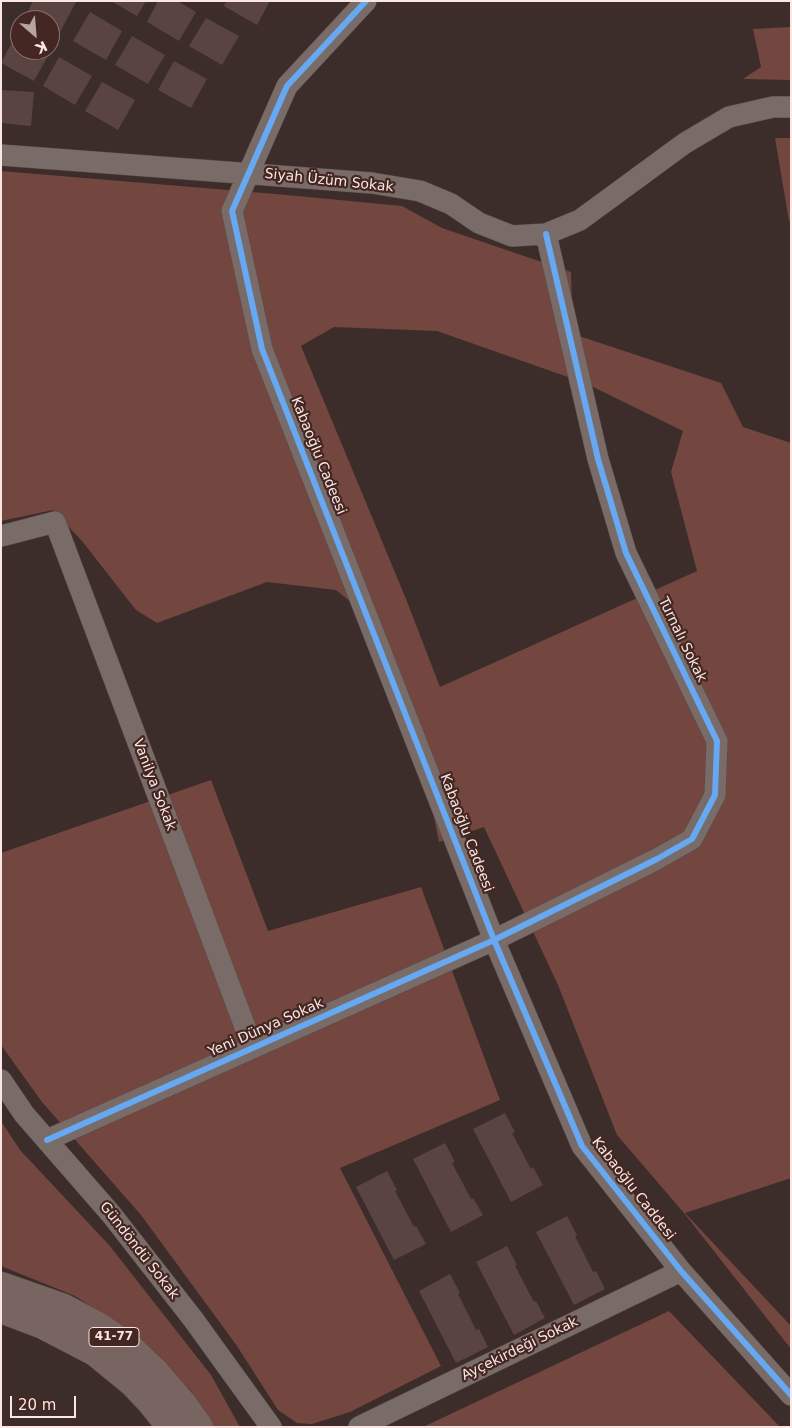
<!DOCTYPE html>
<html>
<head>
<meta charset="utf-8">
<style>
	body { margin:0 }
	#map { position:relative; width:792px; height:1428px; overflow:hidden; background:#3c2d2a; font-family:"DejaVu Sans",sans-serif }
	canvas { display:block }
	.frame { position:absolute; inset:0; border:2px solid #fae6e2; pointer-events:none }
	.north { position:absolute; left:10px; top:10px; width:50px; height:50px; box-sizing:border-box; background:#442722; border:1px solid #8d736f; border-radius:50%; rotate:153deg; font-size:14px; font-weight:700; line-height:20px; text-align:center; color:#fae6e2 }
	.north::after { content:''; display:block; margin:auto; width:18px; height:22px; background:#b8a5a2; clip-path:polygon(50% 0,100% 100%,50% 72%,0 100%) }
	.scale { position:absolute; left:10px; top:1396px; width:66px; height:22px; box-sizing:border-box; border:2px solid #fae6e2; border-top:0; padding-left:6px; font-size:15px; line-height:18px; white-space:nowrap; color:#fae6e2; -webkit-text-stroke:4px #442722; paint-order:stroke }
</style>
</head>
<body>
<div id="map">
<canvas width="792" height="1428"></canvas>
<div class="frame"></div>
<div class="north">K</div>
<div class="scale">20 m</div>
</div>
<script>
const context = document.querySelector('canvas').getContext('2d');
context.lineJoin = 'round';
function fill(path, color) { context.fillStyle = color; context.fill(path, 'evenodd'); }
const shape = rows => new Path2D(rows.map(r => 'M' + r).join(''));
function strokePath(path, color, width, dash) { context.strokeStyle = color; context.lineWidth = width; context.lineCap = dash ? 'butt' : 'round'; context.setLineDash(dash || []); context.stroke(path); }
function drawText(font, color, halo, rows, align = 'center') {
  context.font = font + ' "DejaVu Sans",sans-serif'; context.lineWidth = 4.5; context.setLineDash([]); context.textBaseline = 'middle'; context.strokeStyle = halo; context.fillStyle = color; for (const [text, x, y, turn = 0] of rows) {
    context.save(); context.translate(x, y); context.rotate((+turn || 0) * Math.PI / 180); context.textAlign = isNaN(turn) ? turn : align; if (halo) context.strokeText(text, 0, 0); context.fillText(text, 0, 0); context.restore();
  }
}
const green = shape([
	[791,27,791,80,743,79,761,67,753,29],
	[775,138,791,138,791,222,789,221],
	[1,171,287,195,402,206,442,228,571,272,573,334,721,383,743,427,791,443,791,1178,685,1213,791,1326,791,1349,684,1213,617,1135,558,985,484,827,439,842,410,698,374,621,336,590,267,582,157,623,136,610,82,541,53,510,1,521],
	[334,327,437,331,585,383,683,431,671,472,697,571,440,687,406,599,301,346],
	[211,780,268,931,421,887,500,1100,340,1168,441,1366,350,1412,312,1424,297,1423,278,1410,237,1346,141,1215,42,1102,1,1045,1,853],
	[1,1121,20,1150,109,1245,211,1375,240,1427,212,1427,191,1391,139,1337,75,1296,1,1266],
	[669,1311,780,1427,423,1427]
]);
const building = shape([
	[33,1,74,1,76,2,60,32,50,26,50,20,39,20,27,13],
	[111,1,146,1,137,16],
	[158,1,178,1,196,12,179,41,147,22],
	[226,1,270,1,257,25,224,6],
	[90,12,122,31,106,60,73,41],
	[206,18,239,36,222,65,189,46],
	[17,33,20,35,20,50,47,50,50,52,34,81,1,63],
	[132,36,165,55,148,84,115,65],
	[59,57,92,76,75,105,43,86],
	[174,61,207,79,191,108,158,90],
	[102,82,135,100,118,130,85,111],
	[1,90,34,92,31,126,1,123],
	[505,1113,515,1132,512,1133,531,1169,533,1167,543,1185,511,1202,473,1129],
	[445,1143,455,1162,452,1163,471,1199,473,1198,483,1215,451,1232,413,1159],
	[387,1171,397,1190,395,1191,414,1227,416,1226,426,1244,394,1260,356,1187],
	[567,1216,577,1235,575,1236,593,1272,596,1271,605,1289,574,1305,536,1232],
	[507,1246,517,1265,515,1266,534,1302,536,1301,545,1318,514,1335,476,1262],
	[450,1274,460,1293,458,1294,476,1330,479,1329,488,1347,456,1363,419,1291]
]);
const street = shape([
	[366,1,287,86,232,211,262,349,494,940,582,1146,681,1271,791,1395],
	[1,155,372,183,420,191,451,204,479,223,512,236,546,234,580,220,685,143,729,117,773,107,791,107],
	[1,536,55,522,253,1048],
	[1,1080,24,1114,111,1214,193,1319,271,1427],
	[47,1140,494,940,657,859,692,839,715,795,717,741,626,553,598,459,546,234],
	[359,1427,681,1271]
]);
const highway = shape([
	[1,1286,64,1308,96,1325,129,1347,154,1371,181,1402,199,1427],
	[1,1309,43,1325,95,1352,133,1383,150,1401,171,1427]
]);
const cycleway = shape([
	[366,1,287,86,232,211,262,349,494,940,582,1146,681,1271,791,1395],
	[47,1140,494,940,657,859,692,839,715,795,717,741,626,553,598,459,546,234]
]);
const shields = [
	[114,1337,50]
];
const shieldNames = [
	["41-77",114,1337]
];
const streetNames = [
	["Siyah Üzüm Sokak",329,181,6],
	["Kabaoğlu Cadeesi",318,456,68],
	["Turnalı Sokak",682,640,64],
	["Vanilya Sokak",154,785,69],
	["Kabaoğlu Cadeesi",466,833,69],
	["Yeni Dünya Sokak",266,1028,-24],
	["Kabaoğlu Caddesi",633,1189,52],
	["Gündöndü Sokak",139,1251,52],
	["Ayçekirdeği Sokak",520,1349,-26]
];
fill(green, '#73473f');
fill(building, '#594441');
strokePath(street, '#594c49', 22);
strokePath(highway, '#594c49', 29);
strokePath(street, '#786b68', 21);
strokePath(highway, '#786461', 28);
strokePath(cycleway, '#66a8f1', 6);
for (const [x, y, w] of shields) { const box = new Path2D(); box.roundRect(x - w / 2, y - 9.5, w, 19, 4); context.fillStyle = '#442722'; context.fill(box); strokePath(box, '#fae6e2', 1); }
drawText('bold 12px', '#fae6e2', null, shieldNames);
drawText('14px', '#fae6e2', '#442722', streetNames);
</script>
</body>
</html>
